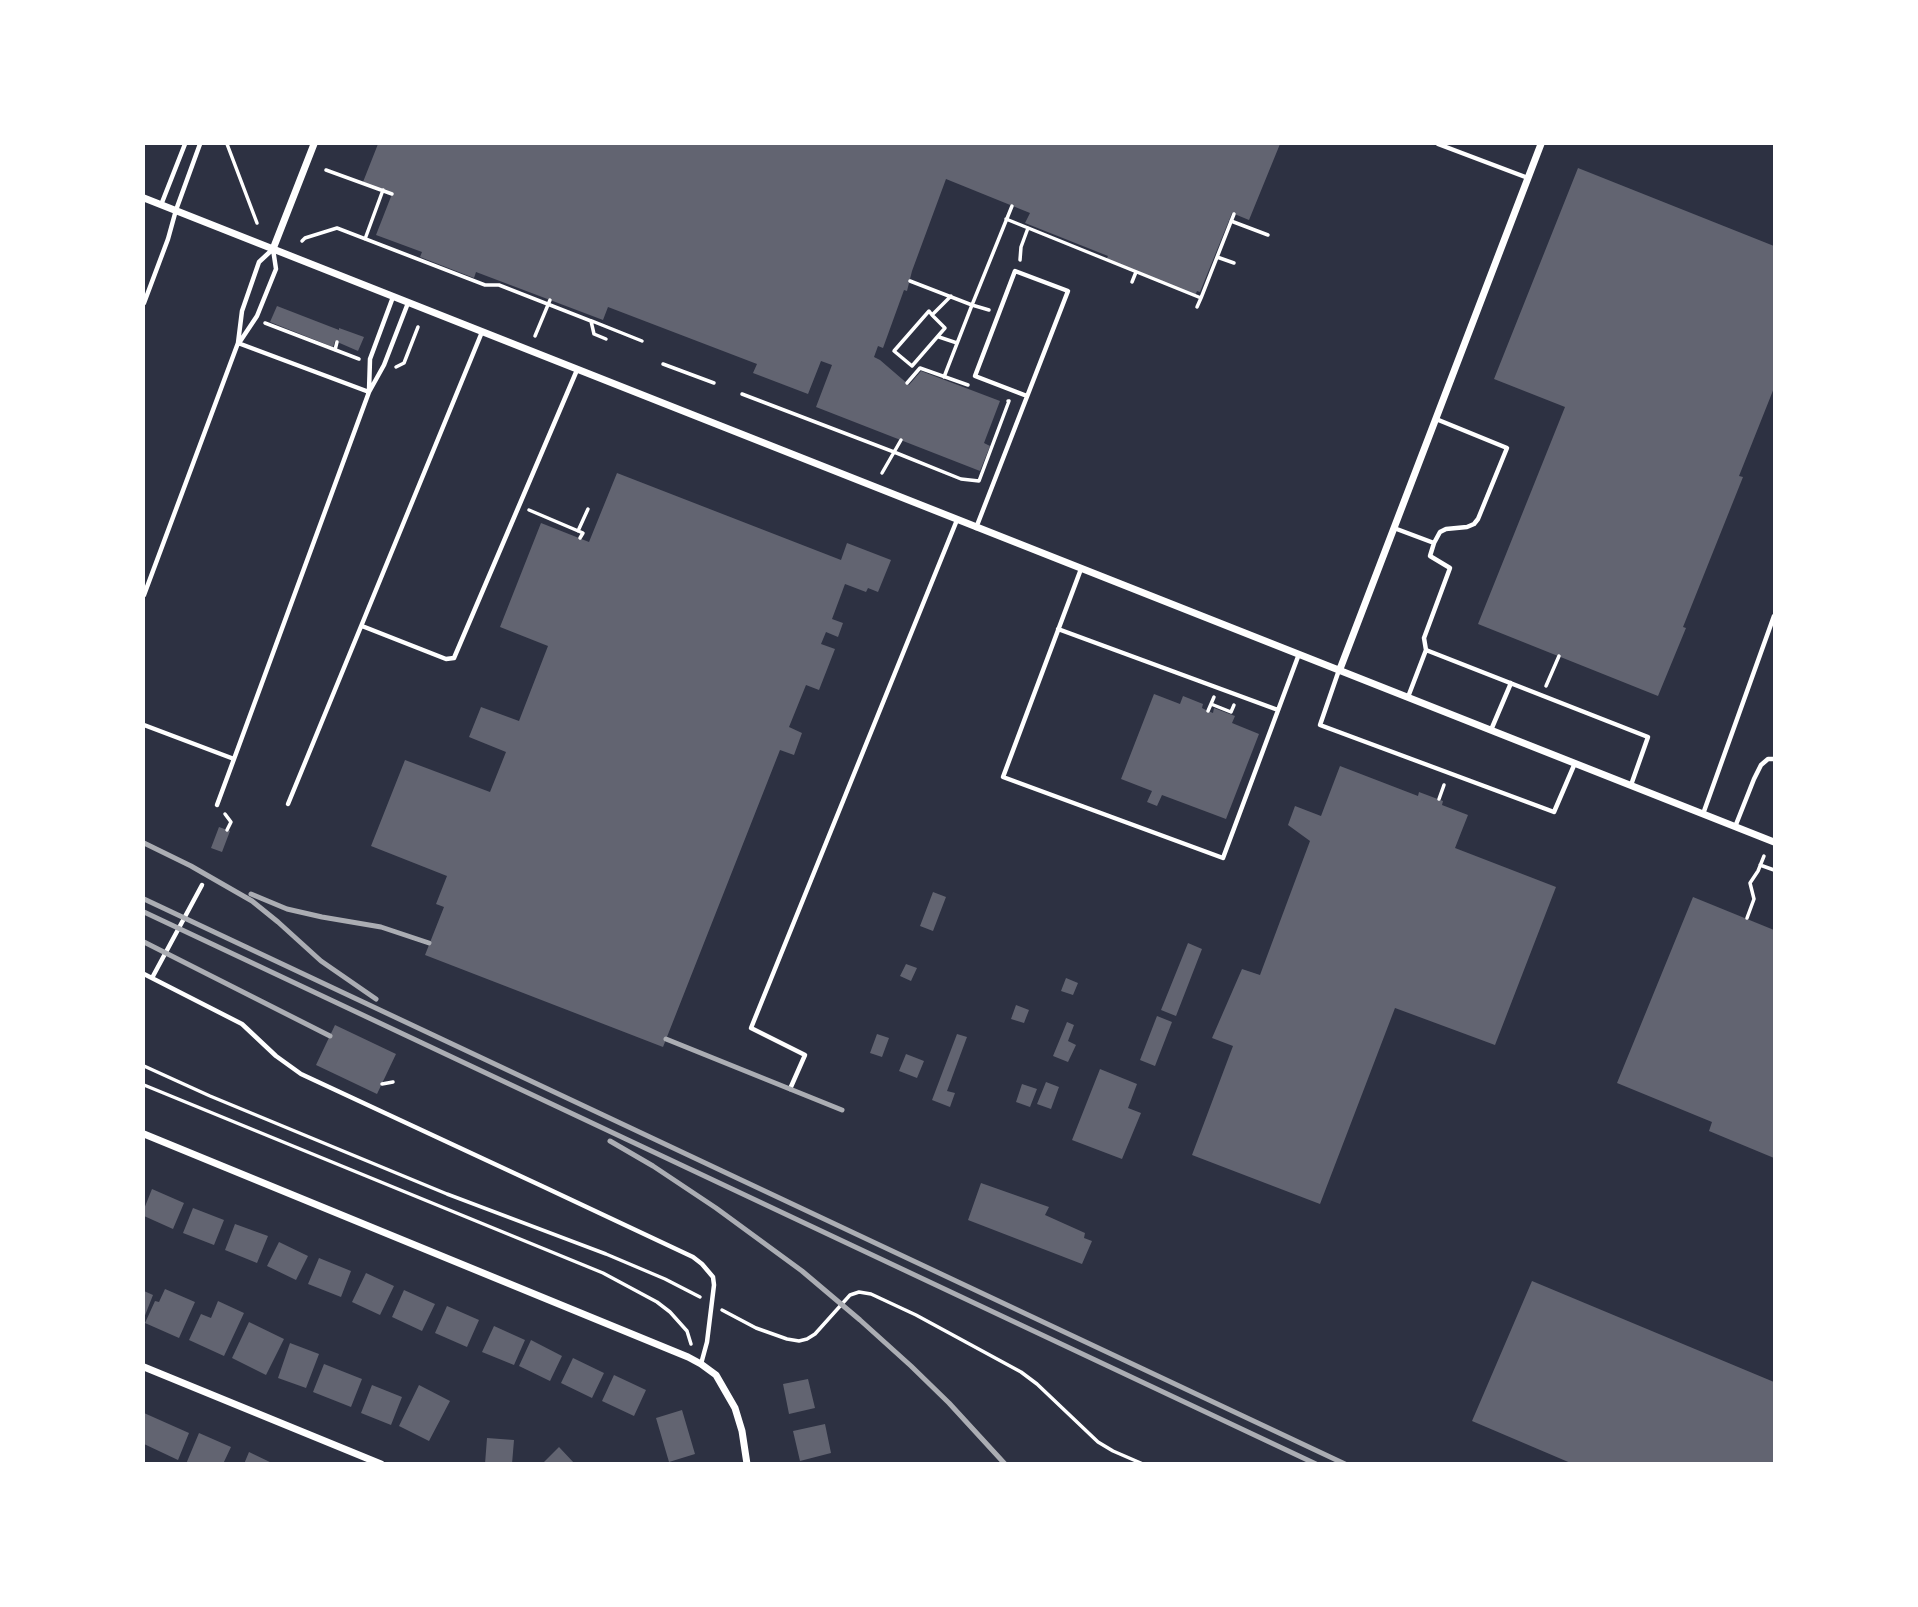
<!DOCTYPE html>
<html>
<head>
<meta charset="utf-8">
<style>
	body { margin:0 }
	#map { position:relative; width:1918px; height:1607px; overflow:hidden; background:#2d3142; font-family:Arial,sans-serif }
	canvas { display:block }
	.frame { position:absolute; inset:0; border:145px solid #fff; pointer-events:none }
</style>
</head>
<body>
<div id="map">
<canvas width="1918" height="1607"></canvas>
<div class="frame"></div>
</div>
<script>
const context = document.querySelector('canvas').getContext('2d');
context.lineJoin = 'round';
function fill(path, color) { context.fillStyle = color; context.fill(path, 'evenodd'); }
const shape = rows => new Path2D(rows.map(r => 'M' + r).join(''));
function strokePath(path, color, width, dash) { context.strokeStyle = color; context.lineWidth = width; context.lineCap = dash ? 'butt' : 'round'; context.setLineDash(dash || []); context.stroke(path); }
const building = shape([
	[378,144,1280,144,1249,220,1232,213,1200,292,1197,291,1195,296,1106,260,1108,256,1025,223,1030,213,946,179,912,271,907,291,904,290,883,348,878,346,874,357,880,360,909,385,921,371,1000,401,984,443,990,446,980,471,816,407,832,365,821,361,808,394,753,373,757,364,608,307,603,320,476,272,474,278,420,257,422,252,376,235,392,194,363,182],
	[1578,168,1774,246,1774,388,1739,476,1743,477,1683,627,1686,628,1658,696,1478,624,1565,407,1494,379],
	[277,306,339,330,339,328,364,337,358,351,335,341,333,347,270,322],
	[617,473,841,560,847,543,891,560,878,592,868,588,866,592,845,584,832,619,843,623,838,637,826,632,821,644,835,649,819,690,806,685,789,727,802,733,794,755,780,750,663,1047,425,955,444,907,436,904,447,876,371,846,405,760,490,792,506,752,469,737,481,707,519,721,548,646,500,627,541,523,589,542],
	[1154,694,1180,704,1183,696,1203,704,1202,708,1208,711,1213,713,1214,708,1235,716,1232,723,1259,734,1226,819,1162,795,1157,806,1147,802,1152,791,1121,779],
	[1340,766,1418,796,1419,792,1443,801,1442,805,1468,815,1455,848,1556,887,1495,1045,1395,1008,1320,1204,1192,1155,1233,1046,1212,1038,1242,969,1260,975,1310,841,1288,825,1295,806,1321,816],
	[219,827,230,831,222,852,211,848],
	[933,892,946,897,933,931,920,926],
	[1693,897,1774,930,1774,1158,1709,1131,1712,1122,1617,1083],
	[1188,943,1202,949,1176,1016,1161,1010],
	[906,964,917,968,911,981,900,976],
	[1066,978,1078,983,1073,995,1061,991],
	[1016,1005,1029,1010,1024,1023,1011,1019],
	[1157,1016,1172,1022,1155,1066,1140,1060],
	[1067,1022,1074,1025,1068,1041,1076,1045,1068,1062,1053,1056],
	[335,1025,396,1054,377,1094,316,1065],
	[877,1034,889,1038,882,1057,870,1053],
	[957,1034,967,1037,947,1091,955,1093,950,1107,932,1100],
	[906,1054,924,1061,917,1078,899,1071],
	[1100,1069,1137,1084,1128,1108,1141,1113,1122,1159,1072,1140],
	[1046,1082,1059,1087,1051,1109,1037,1104],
	[1022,1084,1037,1089,1030,1107,1016,1102],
	[981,1183,1049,1207,1045,1215,1085,1233,1084,1238,1092,1241,1082,1264,968,1220],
	[152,1189,184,1203,173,1229,144,1216,144,1209],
	[193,1208,224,1220,214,1245,183,1233],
	[235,1224,268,1236,257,1263,225,1250],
	[279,1242,308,1256,296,1280,267,1266],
	[319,1258,351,1271,341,1297,308,1284],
	[366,1273,394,1286,380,1315,352,1302],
	[1532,1281,1774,1382,1774,1464,1573,1464,1472,1421],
	[165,1289,195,1302,179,1338,145,1323,155,1301,159,1302],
	[404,1290,435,1304,422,1331,392,1317],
	[144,1291,153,1295,144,1318],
	[218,1301,244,1313,224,1356,189,1340,201,1314,211,1318],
	[447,1306,479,1320,467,1347,435,1333],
	[249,1322,284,1339,266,1375,232,1358],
	[494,1326,525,1340,514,1365,482,1352],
	[531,1340,562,1356,550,1381,519,1366],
	[290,1343,319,1354,306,1388,278,1378],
	[573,1358,604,1373,592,1398,561,1383],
	[324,1364,362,1379,351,1407,313,1392],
	[614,1375,646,1390,634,1416,602,1401],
	[808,1379,815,1408,789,1414,783,1384],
	[372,1385,402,1397,391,1425,361,1413],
	[419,1385,450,1401,429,1441,399,1426],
	[682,1410,695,1454,669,1462,656,1418],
	[144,1413,189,1433,178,1460,144,1444],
	[825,1424,831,1453,800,1461,793,1431],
	[199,1433,231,1447,223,1464,186,1464],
	[487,1438,514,1440,512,1464,485,1464],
	[559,1447,575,1464,542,1464],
	[249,1452,274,1464,244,1464]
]);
const path = shape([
	[227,144,257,223],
	[326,170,392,194],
	[1006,219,1201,298,1234,214],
	[1231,221,1268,235],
	[365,239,383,190],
	[302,241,305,238,337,228,485,285,499,285,591,321,594,334,606,339],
	[1217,257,1234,263],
	[1020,260,1021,247,1028,228],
	[910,281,972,305,944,377],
	[1132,282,1136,272],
	[1197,307,1201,298],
	[989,310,972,305,1012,206],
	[932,315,945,328,912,366,894,351,929,311,932,315,951,296],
	[592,321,642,341],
	[265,323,359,359],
	[535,336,550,300],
	[939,337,957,343],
	[335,350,337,342],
	[663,364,714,383],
	[396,367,404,363,418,327],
	[907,383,920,368,968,385],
	[742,394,894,452,961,479,979,481,1009,401,1008,401],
	[882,473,901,440],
	[529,510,583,533,580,538],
	[578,531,588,509],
	[1546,686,1559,656],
	[1211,704,1231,712,1234,705],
	[1208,711,1214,697],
	[1439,799,1444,785],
	[225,814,231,822,227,830],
	[1760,865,1774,870],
	[1747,918,1754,899,1750,883,1758,871,1764,856],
	[144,1066,210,1096,447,1194,606,1254,665,1279,700,1297],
	[382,1084,393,1082],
	[144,1085,603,1273,657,1302,670,1312,687,1331,691,1344],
	[722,1310,756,1328,787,1339,799,1341,807,1339,815,1334,850,1295,859,1292,871,1294,916,1315,1021,1372,1037,1384,1098,1442,1113,1451,1143,1464]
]);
const service = shape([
	[1438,144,1528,178],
	[161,205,185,144],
	[144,303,168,239,176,210,200,144],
	[238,343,369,392],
	[239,343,257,316,276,269,273,249],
	[369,391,370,359,393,297],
	[976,528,1068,291,1015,271,975,376,1027,396],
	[1394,528,1434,543,1430,556,1450,568,1424,638,1426,650],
	[1434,543,1440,532,1446,529,1467,527,1474,524,1478,519,1507,448,1436,419],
	[1081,569,1003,777,1223,858,1299,654],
	[144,595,238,343,242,311,259,262,273,249],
	[362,626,446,659,454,658,577,370],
	[1058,629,1278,710],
	[1339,670,1320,725,1554,812,1575,763],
	[1408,697,1426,650,1648,737,1631,785],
	[144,725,234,759,369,392,384,365,408,303],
	[1491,730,1511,683],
	[288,804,482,332],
	[217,805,234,759],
	[1703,814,1774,616],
	[1735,827,1754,779,1761,765,1768,759,1774,759],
	[144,974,242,1024,276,1056,301,1074,544,1187,693,1257,702,1264,713,1277,714,1285,707,1342,701,1364],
	[152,978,202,885],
	[790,1089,805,1055,751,1028,957,520]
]);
const minor = shape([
	[144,198,1774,842],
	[273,249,314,144],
	[1340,669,1541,144],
	[144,1134,688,1357,701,1364,716,1375,735,1408,742,1431,747,1464],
	[144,1367,381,1464]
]);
const rail = shape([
	[144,843,191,866,252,901,278,922,321,961,376,999],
	[251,894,287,909,322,917,381,927,429,943],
	[144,899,1345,1464],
	[144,912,1316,1464],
	[144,942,330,1036],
	[666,1039,842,1110],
	[610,1141,653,1166,716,1208,802,1271,860,1320,911,1366,949,1403,1005,1464]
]);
fill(building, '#626471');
strokePath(path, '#fff', 3.5);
strokePath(service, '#fff', 4.5);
strokePath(minor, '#fff', 7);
strokePath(rail, '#abadb3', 5);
</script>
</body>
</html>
